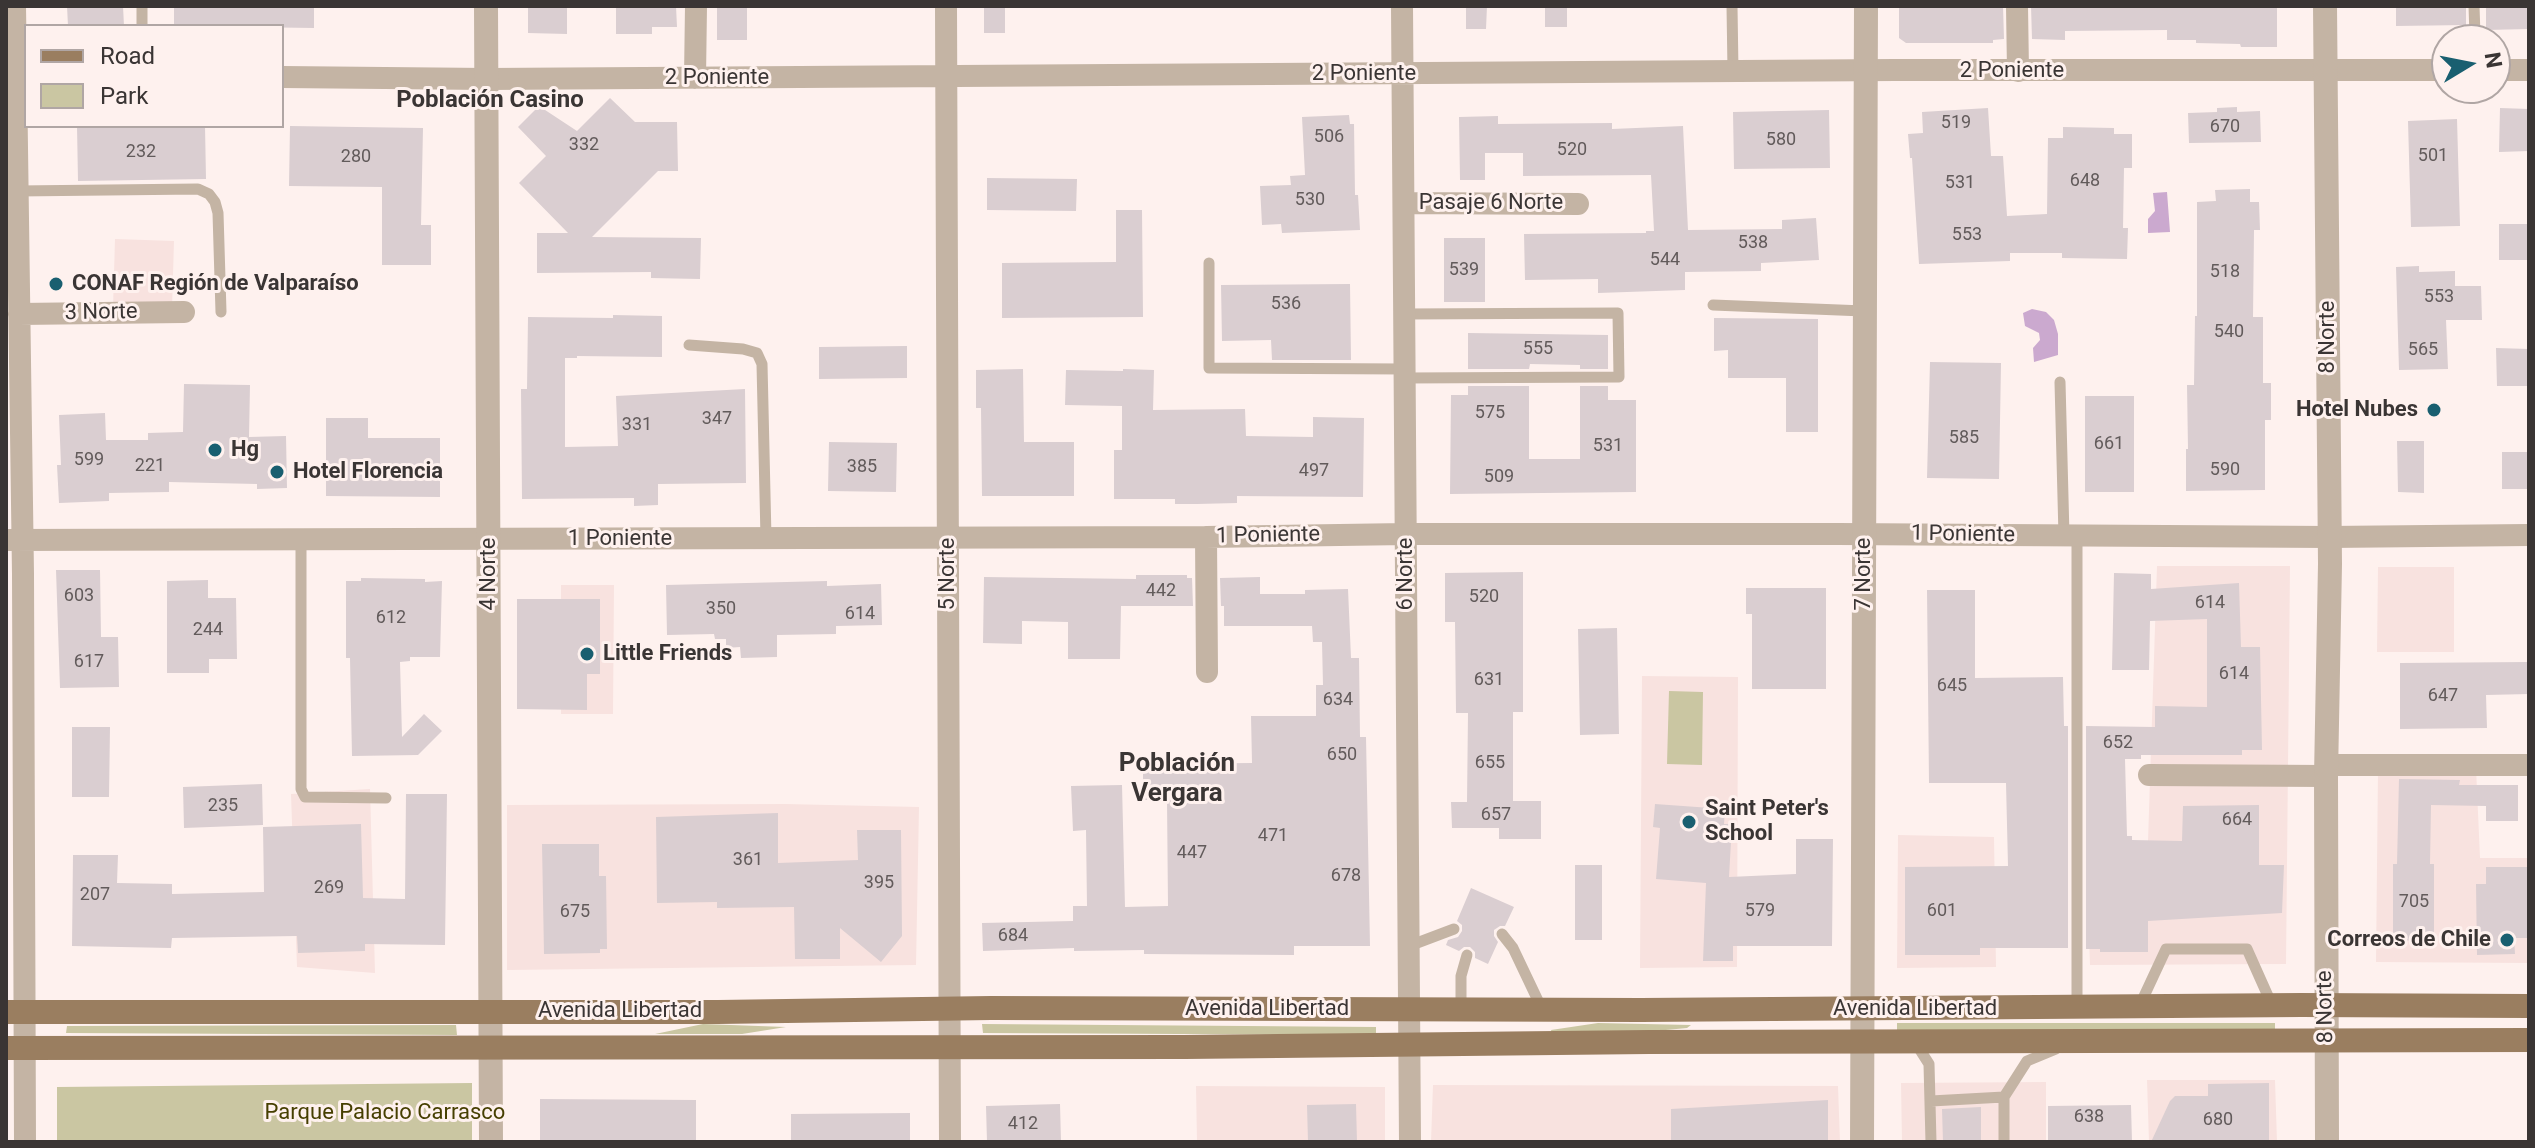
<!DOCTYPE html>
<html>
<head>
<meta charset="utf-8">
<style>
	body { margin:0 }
	#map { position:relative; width:2535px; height:1148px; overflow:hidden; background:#fef1ee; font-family:Roboto,sans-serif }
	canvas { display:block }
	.frame { position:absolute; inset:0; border:8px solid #3a3534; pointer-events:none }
	.legend { position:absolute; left:24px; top:24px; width:260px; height:104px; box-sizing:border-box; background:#fef1ee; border:2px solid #b0a6a4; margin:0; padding:10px 14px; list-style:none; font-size:24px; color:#3a3534 }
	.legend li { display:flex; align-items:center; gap:16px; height:40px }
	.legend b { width:40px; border:2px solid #b0a6a4 }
	.north { position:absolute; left:2431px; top:24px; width:80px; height:80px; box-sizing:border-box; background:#fef1ee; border:2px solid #b0a6a4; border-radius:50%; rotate:80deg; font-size:22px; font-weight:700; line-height:32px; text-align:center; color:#3a3534 }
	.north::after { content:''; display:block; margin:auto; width:28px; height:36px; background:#195f70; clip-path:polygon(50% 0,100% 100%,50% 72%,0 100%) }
</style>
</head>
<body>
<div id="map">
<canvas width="2535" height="1148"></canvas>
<div class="frame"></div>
<ul class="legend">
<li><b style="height:10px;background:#9a7e60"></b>Road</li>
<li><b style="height:22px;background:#cac6a2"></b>Park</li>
</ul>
<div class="north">N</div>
</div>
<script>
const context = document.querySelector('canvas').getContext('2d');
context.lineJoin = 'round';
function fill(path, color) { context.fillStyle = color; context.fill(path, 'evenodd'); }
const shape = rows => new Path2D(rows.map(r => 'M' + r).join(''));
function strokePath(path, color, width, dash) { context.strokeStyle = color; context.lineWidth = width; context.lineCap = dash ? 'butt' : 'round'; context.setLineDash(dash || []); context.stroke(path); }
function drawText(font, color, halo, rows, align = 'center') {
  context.font = font + ' Roboto,sans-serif'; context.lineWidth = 6; context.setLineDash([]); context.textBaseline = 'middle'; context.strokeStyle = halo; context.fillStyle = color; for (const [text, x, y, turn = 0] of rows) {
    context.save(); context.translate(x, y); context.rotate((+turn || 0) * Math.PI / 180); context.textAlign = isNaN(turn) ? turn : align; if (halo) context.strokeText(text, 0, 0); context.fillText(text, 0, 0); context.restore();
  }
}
const built = shape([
	[115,239,174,241,172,309,113,308],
	[2157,566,2290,566,2286,964,2090,965,2087,873,2147,872],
	[2378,567,2454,567,2454,652,2377,652],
	[561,585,614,585,613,714,561,714],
	[1642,676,1738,677,1737,967,1640,968],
	[2476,768,2480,858,2529,858,2529,963,2376,962,2378,770],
	[370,789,375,973,297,967,291,794],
	[785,804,919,807,916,965,507,970,507,805],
	[1898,835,1994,837,1996,967,1897,968],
	[2147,1080,2275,1080,2277,1142,2149,1142],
	[2046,1082,2046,1142,1902,1142,1901,1083],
	[1433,1085,1838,1086,1840,1142,1431,1142],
	[1196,1086,1385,1087,1385,1142,1197,1142]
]);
const green = shape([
	[1669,691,1703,692,1702,765,1667,764],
	[1598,1023,1691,1025,1687,1028,1634,1033,1552,1034,1551,1030],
	[1897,1023,2275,1023,2275,1029,1897,1032],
	[703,1024,786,1027,742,1034,655,1034],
	[982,1024,1376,1027,1376,1035,983,1033],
	[456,1025,457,1035,66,1033,67,1026],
	[472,1083,472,1142,57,1142,57,1087]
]);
const water = shape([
	[2167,192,2170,232,2148,233,2148,219,2155,211,2153,193],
	[2032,309,2046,312,2054,320,2058,334,2058,355,2034,362,2033,348,2040,340,2039,333,2025,326,2023,313]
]);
const building = shape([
	[67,6,123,6,124,26,68,26],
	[174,6,314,6,314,28,174,26],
	[528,6,567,6,567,34,528,33],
	[616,6,676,6,677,27,652,27,652,34,616,34],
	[717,6,747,6,747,40,717,40],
	[984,6,1005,6,1005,33,984,33],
	[1466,6,1487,6,1486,29,1466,29],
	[1545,6,1567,6,1567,27,1545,27],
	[1899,6,2003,6,2004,39,1993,40,1993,43,1906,43,1899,38],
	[2031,6,2101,8,2101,6,2277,6,2277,47,2241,47,2240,44,2196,43,2196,40,2167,40,2167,30,2065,31,2065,40,2032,39],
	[2396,6,2466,6,2466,25,2396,26],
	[2486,6,2529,6,2529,29,2486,30],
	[610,98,635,122,677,122,678,171,658,171,592,237,701,238,700,279,651,278,651,272,537,273,537,233,568,233,519,183,546,156,518,127,539,106,577,131],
	[2237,107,2237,112,2260,111,2261,142,2189,143,2188,113,2217,112,2217,108],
	[1988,108,1991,156,2003,156,2007,216,2047,214,2048,138,2063,138,2063,127,2114,128,2114,134,2132,134,2132,168,2124,168,2123,228,2128,228,2127,259,2062,258,2062,253,2010,253,2010,261,1919,264,1912,158,1910,158,1908,134,1923,133,1922,112],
	[2500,108,2529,109,2529,151,2499,152],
	[1829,110,1830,168,1734,169,1733,112],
	[1349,115,1350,124,1354,124,1355,195,1358,195,1360,230,1282,233,1281,224,1262,225,1260,186,1291,185,1290,176,1305,175,1302,117],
	[1498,116,1498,124,1612,123,1612,129,1683,126,1688,230,1782,229,1782,220,1816,218,1819,260,1761,263,1761,271,1685,272,1685,290,1598,293,1598,279,1525,280,1524,234,1646,233,1646,231,1654,231,1651,175,1523,176,1523,153,1485,153,1485,180,1460,180,1459,117],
	[2457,119,2460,226,2411,227,2408,121],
	[77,126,205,126,206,179,78,181],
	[290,126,423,128,421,225,431,225,431,265,382,265,382,187,289,186],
	[987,178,1077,179,1076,211,987,210],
	[2250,189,2250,202,2259,202,2260,230,2254,230,2253,317,2263,317,2263,383,2271,383,2271,420,2265,420,2265,490,2186,491,2186,449,2188,449,2187,385,2194,385,2195,316,2197,316,2197,202,2216,201,2215,190],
	[1116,210,1142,210,1143,317,1002,318,1002,263,1116,262],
	[2499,224,2529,224,2529,260,2499,260],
	[1444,238,1485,238,1485,302,1444,302],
	[2419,266,2419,272,2455,271,2455,286,2481,286,2482,320,2446,320,2448,369,2399,370,2396,267],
	[1350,284,1351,360,1272,360,1271,340,1222,341,1221,285],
	[613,315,662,316,662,357,577,356,577,358,565,358,565,447,618,446,616,396,745,389,746,483,658,484,658,505,634,506,634,498,522,499,521,389,527,389,528,317,613,318],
	[1714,318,1818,319,1818,432,1786,432,1786,378,1728,378,1728,350,1714,351],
	[1468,333,1608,335,1608,369,1580,369,1580,365,1530,364,1529,369,1468,369],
	[907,346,907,378,819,379,819,347],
	[2496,348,2529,349,2529,386,2497,386],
	[1930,362,2001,363,1999,479,1927,478],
	[1023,369,1024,442,1074,442,1074,496,982,496,981,408,976,408,976,370],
	[1123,369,1154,370,1153,410,1245,409,1246,436,1313,437,1313,417,1364,418,1363,497,1237,496,1237,503,1197,504,1175,504,1175,499,1114,499,1114,450,1122,450,1122,406,1065,405,1066,370,1123,371],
	[184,384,250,385,249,437,286,436,287,488,257,489,257,484,169,482,169,492,109,493,109,501,59,503,57,465,61,465,59,415,105,413,106,440,148,440,148,433,183,432],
	[1468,386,1529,386,1529,459,1580,459,1580,386,1608,386,1608,400,1636,400,1636,492,1450,494,1451,395,1468,395],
	[2085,396,2134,396,2134,492,2085,492],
	[326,418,368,418,368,438,440,438,440,497,326,496],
	[2397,441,2424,441,2424,493,2398,492],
	[829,442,897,443,896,492,828,491],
	[2502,452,2529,452,2529,489,2502,489],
	[56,570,100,570,101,637,118,637,119,687,60,688],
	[1523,572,1523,712,1513,712,1513,801,1541,801,1541,839,1499,839,1499,828,1452,828,1451,802,1467,802,1468,713,1456,713,1455,622,1445,622,1445,573],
	[2114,573,2151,574,2151,589,2239,583,2241,647,2260,647,2262,750,2242,750,2242,755,2141,755,2141,759,2125,759,2127,836,2132,836,2132,840,2182,841,2183,806,2259,805,2259,865,2284,865,2282,913,2148,921,2148,952,2100,952,2100,949,2086,949,2086,726,2155,727,2155,706,2207,707,2207,619,2150,621,2149,670,2112,670],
	[1136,575,1187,575,1187,578,1192,578,1193,606,1121,606,1120,659,1068,659,1068,622,1022,621,1022,644,983,643,984,577,1136,579],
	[1260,577,1260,594,1305,594,1305,590,1348,589,1351,658,1359,658,1360,737,1366,737,1370,946,1294,946,1294,955,1144,954,1144,950,1074,951,1074,948,983,951,982,923,1073,921,1073,906,1087,906,1086,830,1073,831,1071,786,1122,785,1125,907,1168,906,1167,800,1143,800,1143,764,1252,763,1251,716,1316,716,1316,685,1323,685,1322,642,1313,642,1312,626,1224,626,1224,606,1221,606,1220,578],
	[361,578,425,579,425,582,442,581,440,657,410,657,410,661,400,662,402,737,424,714,442,731,418,755,352,756,350,658,346,658,346,581,361,581],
	[208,580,208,598,236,598,237,659,209,659,209,673,167,673,167,581],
	[827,581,827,586,881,584,882,625,836,626,836,634,777,635,777,657,741,658,740,647,726,648,726,639,715,639,714,634,667,635,666,585],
	[1746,588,1826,588,1826,689,1752,689,1752,614,1746,614],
	[1927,590,1975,590,1975,678,2063,677,2064,726,2068,726,2068,948,1980,948,1980,955,1905,955,1905,867,2008,866,2006,783,1929,783],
	[517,599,600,599,600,674,587,674,587,710,517,709],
	[1617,628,1619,734,1580,735,1578,629],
	[2529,662,2529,694,2486,695,2487,728,2400,729,2400,663],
	[72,727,110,727,109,797,72,797],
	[2399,779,2460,780,2459,785,2518,785,2518,821,2486,821,2486,806,2431,805,2430,864,2434,864,2434,940,2393,941,2393,864,2397,864],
	[262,784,263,825,184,828,183,787],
	[406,794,447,794,445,945,365,944,365,951,298,953,297,936,172,938,171,948,72,946,73,855,118,855,117,883,172,884,172,894,264,892,263,827,361,824,363,898,405,899],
	[1655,804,1725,809,1724,824,1732,824,1729,877,1796,874,1796,839,1833,839,1832,946,1733,946,1733,961,1703,961,1706,883,1656,879,1660,828,1653,827],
	[778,813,778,863,858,860,857,830,901,830,902,936,881,962,840,928,840,959,795,959,794,907,717,908,717,902,657,903,656,817],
	[542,844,599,844,599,876,606,876,607,949,600,949,600,953,544,954],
	[1575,865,1602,865,1602,940,1575,940],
	[2486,867,2529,867,2529,938,2514,938,2515,954,2477,955,2476,884,2486,884],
	[1471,888,1514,907,1505,926,1500,926,1494,930,1494,936,1498,942,1488,964,1475,958,1475,952,1470,947,1464,947,1459,951,1446,945,1448,940,1458,937,1462,931,1462,925,1457,921],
	[2269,1083,2269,1142,2151,1142,2170,1101,2175,1096,2208,1096,2208,1084],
	[540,1099,696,1100,696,1142,540,1142],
	[1828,1100,1828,1142,1671,1142,1671,1109],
	[1060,1104,1061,1142,987,1142,986,1106],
	[1356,1104,1357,1142,1308,1142,1307,1105],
	[2131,1105,2132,1142,2048,1142,2048,1106],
	[1981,1107,1981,1142,1943,1142,1942,1109],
	[910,1113,910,1142,791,1142,791,1114]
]);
const service = shape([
	[142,6,142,26],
	[1732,6,1733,71],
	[2474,6,2475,36],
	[17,191,198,189,209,194,215,202,218,213,221,312],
	[1209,263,1209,368,1405,369],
	[1713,305,1864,311],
	[1404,314,1618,313,1619,377,1405,378],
	[689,345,743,349,757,353,762,364,766,538],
	[2060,382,2064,536],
	[301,540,301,789,305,797,386,798],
	[1502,934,1513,948,1542,1009],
	[1409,946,1454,929],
	[2077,1007,2077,536],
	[2139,1007,2166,949,2247,949,2272,1005],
	[1461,1009,1461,976,1467,955],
	[1915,1042,1929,1064,1931,1142],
	[1931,1101,2004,1097],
	[2004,1142,2004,1097,2027,1061,2056,1049]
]);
const minor = shape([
	[15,6,23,574,25,1142],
	[946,6,950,1142],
	[1402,6,1410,1142],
	[2017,6,2018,71],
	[2495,70,2529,70],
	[282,77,487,79,1895,70,2447,70],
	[695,78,696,6],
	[1404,203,1578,204],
	[19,314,184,312],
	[1206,537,1207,672],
	[6,540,1206,537,1406,534,1838,534,2329,537,2529,535],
	[2326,765,2529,765],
	[2149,775,2326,776]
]);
const tertiary = shape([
	[486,6,491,1142],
	[2325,6,2330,564,2326,776,2327,1142],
	[1862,1142,1866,6]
]);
const primary = shape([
	[6,1012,718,1012,991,1008,1641,1010,2301,1005,2529,1006],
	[6,1048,1185,1047,1649,1042,2529,1040]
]);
const markers = [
	[56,284,8,"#195f70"],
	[2434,410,8,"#195f70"],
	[215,450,8,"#195f70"],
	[277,472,8,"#195f70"],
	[587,654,8,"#195f70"],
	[1689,822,8,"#195f70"],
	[2507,940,8,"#195f70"]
];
const numberNames = [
	["519",1956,123],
	["670",2225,127],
	["506",1329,137],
	["580",1781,140],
	["332",584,145],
	["520",1572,150],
	["232",141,152],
	["501",2433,156],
	["280",356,157],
	["648",2085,181],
	["531",1960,183],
	["530",1310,200],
	["553",1967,235],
	["538",1753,243],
	["544",1665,260],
	["539",1464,270],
	["518",2225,272],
	["553",2439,297],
	["536",1286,304],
	["540",2229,332],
	["555",1538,349],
	["565",2423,350],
	["575",1490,413],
	["347",717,419],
	["331",637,425],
	["585",1964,438],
	["661",2109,444],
	["531",1608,446],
	["599",89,460],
	["221",150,466],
	["385",862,467],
	["590",2225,470],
	["497",1314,471],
	["509",1499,477],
	["442",1161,591],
	["603",79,596],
	["520",1484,597],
	["614",2210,603],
	["350",721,609],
	["614",860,614],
	["612",391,618],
	["244",208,630],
	["617",89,662],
	["614",2234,674],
	["631",1489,680],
	["645",1952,686],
	["647",2443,696],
	["634",1338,700],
	["652",2118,743],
	["650",1342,755],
	["655",1490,763],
	["235",223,806],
	["657",1496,815],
	["664",2237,820],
	["471",1273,836],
	["447",1192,853],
	["361",748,860],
	["678",1346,876],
	["395",879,883],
	["269",329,888],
	["207",95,895],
	["705",2414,902],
	["579",1760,911],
	["601",1942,911],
	["675",575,912],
	["684",1013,936],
	["638",2089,1117],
	["680",2218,1120],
	["412",1023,1124]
];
const streetNames = [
	["2 Poniente",2012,71],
	["2 Poniente",1364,74],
	["2 Poniente",717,78],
	["Pasaje 6 Norte",1491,203],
	["3 Norte",101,313,-1],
	["8 Norte",2328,337,-90],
	["1 Poniente",1963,535,1],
	["1 Poniente",1268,536,-1],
	["1 Poniente",620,539],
	["4 Norte",489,574,-90],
	["5 Norte",948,574,-90],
	["6 Norte",1406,574,-90],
	["7 Norte",1864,574,-90],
	["8 Norte",2326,1007,-91],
	["Avenida Libertad",1267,1009],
	["Avenida Libertad",1915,1009],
	["Avenida Libertad",620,1011]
];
const poiNames = [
	["CONAF Región de Valparaíso",72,284],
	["Hotel Nubes",2418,410,"right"],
	["Hg",231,450],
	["Hotel Florencia",293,472],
	["Little Friends",603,654],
	["Saint Peter's",1705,809],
	["School",1705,834],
	["Correos de Chile",2491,940,"right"]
];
const parkNames = [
	["Parque Palacio Carrasco",385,1113]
];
const neighbourhoodNames = [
	["Población Casino",490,101]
];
const quarterNames = [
	["Población",1177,764],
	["Vergara",1177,794]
];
fill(built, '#f8e2df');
fill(green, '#cac6a2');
fill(water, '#cba9cf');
fill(building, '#daced1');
strokePath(service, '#c4b4a4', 11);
strokePath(minor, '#c4b4a4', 22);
strokePath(tertiary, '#c4b4a4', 24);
strokePath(primary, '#9a7e60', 24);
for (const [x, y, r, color] of markers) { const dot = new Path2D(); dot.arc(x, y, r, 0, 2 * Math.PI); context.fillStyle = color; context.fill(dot); strokePath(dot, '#fef1ee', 3); }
drawText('18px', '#625b5b', null, numberNames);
drawText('22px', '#3a3534', '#fef1ee', streetNames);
drawText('bold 22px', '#3a3534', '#fef1ee', poiNames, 'left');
drawText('22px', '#463f01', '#fef1ee', parkNames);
drawText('bold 24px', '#3a3534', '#fef1ee', neighbourhoodNames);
drawText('bold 26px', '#3a3534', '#fef1ee', quarterNames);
</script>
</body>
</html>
